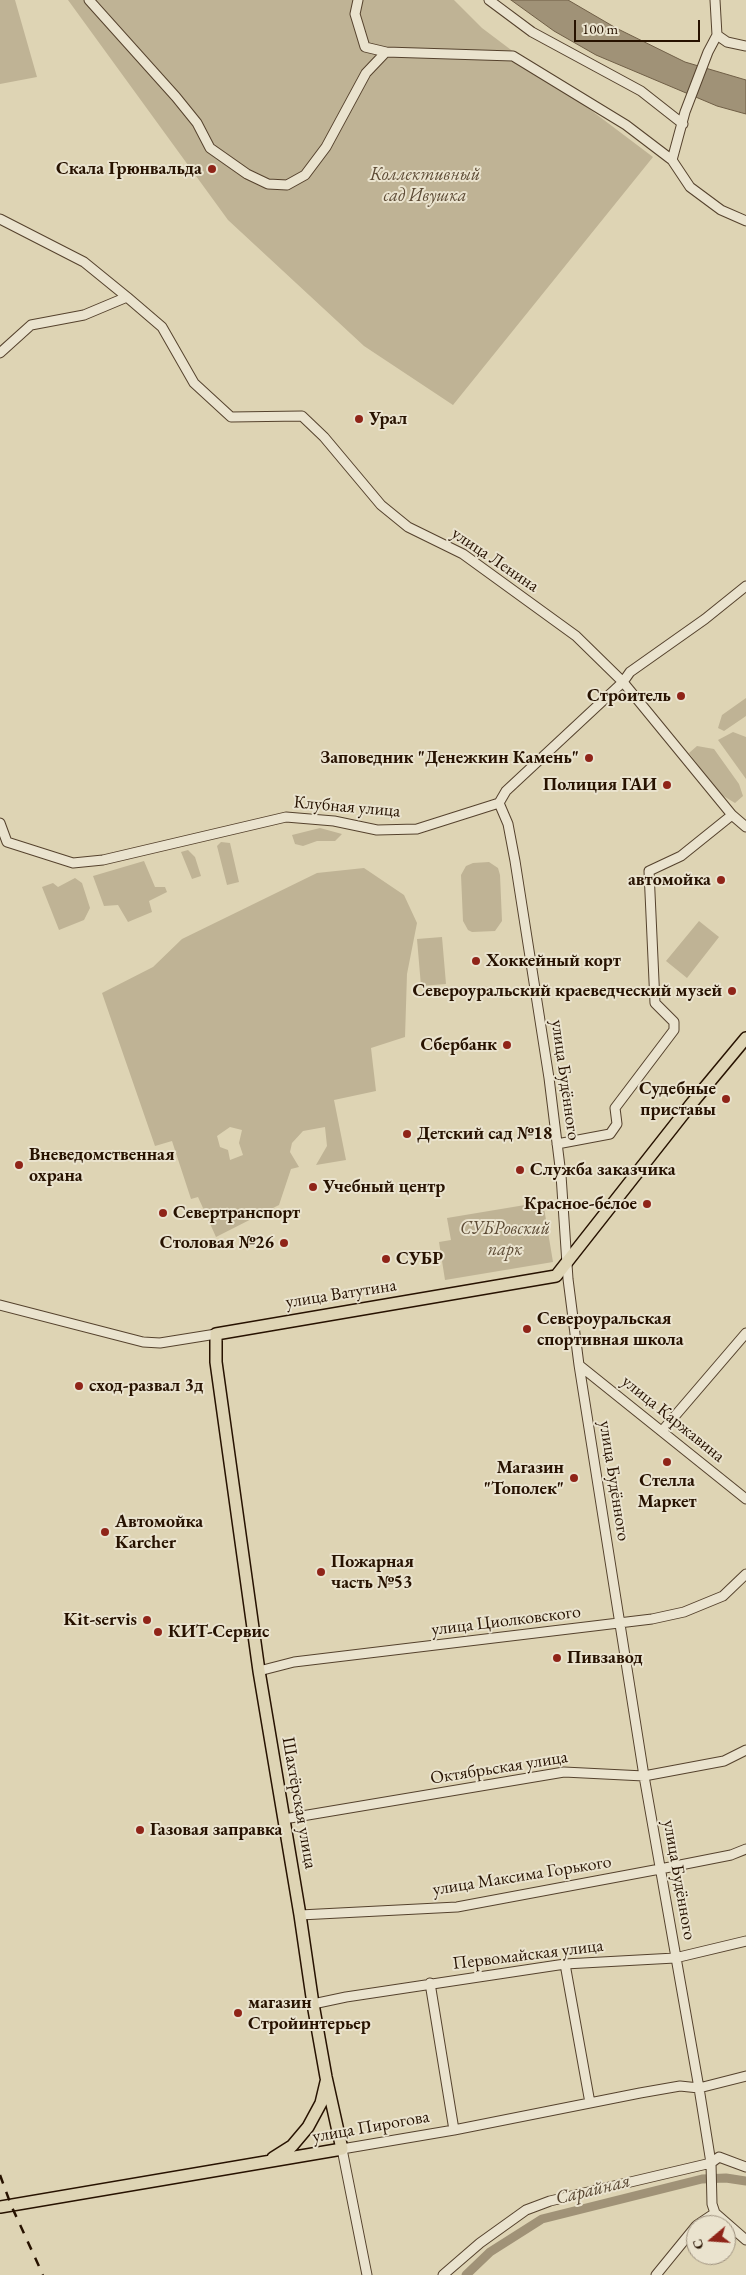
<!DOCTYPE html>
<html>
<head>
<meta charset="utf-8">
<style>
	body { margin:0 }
	#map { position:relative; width:746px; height:2275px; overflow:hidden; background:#ded4b4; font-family:"EB Garamond",serif }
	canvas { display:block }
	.north { position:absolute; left:686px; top:2215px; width:50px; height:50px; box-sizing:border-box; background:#eae3ce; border:1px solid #9c8f7c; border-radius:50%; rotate:252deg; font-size:14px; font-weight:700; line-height:20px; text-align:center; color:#271200 }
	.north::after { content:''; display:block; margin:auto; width:18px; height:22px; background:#8f2418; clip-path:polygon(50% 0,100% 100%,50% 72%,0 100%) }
	.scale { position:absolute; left:574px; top:20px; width:126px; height:22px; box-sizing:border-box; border:2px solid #271200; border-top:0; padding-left:6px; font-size:15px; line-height:18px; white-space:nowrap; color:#271200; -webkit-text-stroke:4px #eae3ce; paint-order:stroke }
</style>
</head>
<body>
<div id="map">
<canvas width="746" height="2275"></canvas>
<div class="north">С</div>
<div class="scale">100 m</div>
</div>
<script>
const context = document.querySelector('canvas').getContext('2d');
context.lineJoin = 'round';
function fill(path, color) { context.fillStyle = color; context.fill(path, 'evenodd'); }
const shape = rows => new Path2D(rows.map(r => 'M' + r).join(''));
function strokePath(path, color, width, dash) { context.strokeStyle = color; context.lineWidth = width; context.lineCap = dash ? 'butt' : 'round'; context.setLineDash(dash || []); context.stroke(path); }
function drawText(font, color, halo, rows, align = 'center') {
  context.font = font + ' "EB Garamond",serif'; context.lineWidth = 4; context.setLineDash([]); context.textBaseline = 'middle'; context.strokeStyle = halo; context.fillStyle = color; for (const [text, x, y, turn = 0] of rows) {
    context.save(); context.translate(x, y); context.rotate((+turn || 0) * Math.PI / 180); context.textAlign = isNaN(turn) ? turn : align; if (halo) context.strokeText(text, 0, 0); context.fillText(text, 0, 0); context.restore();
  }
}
const green = shape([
	[0,0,15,0,37,77,0,84],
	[68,0,454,0,482,28,653,157,453,405,364,346,228,220],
	[746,698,746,716,724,731,718,728,722,715],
	[733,732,746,737,746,779,718,740],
	[697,746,714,749,739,784,743,796,735,803,720,794,689,753],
	[320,828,342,834,335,841,317,841,303,846,295,844,292,835],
	[221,842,230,843,239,882,227,885,217,846],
	[188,850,195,857,201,876,192,879,181,852],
	[144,861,155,887,165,887,167,892,149,901,152,912,128,922,118,905,104,906,93,876],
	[489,862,498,868,500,875,502,921,495,931,472,932,468,930,463,921,461,875,466,866,473,863],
	[364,868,404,895,417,923,407,974,405,1037,371,1048,376,1091,334,1100,346,1160,316,1165,327,1146,325,1127,303,1131,292,1143,290,1152,299,1167,291,1169,279,1205,216,1237,198,1197,191,1199,172,1141,155,1146,102,993,153,967,182,939,317,873],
	[230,1127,242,1130,239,1143,243,1155,230,1160,228,1150,220,1147,217,1136],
	[75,878,82,883,90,908,84,920,59,930,42,887,53,883,58,887],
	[699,921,719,937,687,978,666,961],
	[442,937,446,984,421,986,417,939],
	[543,1202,553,1262,445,1280,439,1242,451,1240,447,1218]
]);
const water = shape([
	[511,0,568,0,616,28,685,62,746,80,746,114,717,106,596,55,554,31,511,0]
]);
const canal = shape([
	[466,2275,490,2252,542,2219,702,2179,726,2178,746,2181]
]);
const minor = shape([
	[89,0,176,97,197,123,210,148,247,174,268,184,287,185,305,175,326,147,366,73,386,52,513,56,626,125,672,160,690,187,721,210,746,221],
	[358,0,355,14,365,47,386,52],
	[489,0,532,32,641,91,683,124],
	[717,35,727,42,746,46],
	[672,160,685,112,708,52,717,35,715,0],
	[0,219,84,262,127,297,162,327,194,383,231,417,302,416,324,437,381,505,408,527,463,554,576,636,623,682,732,815,746,827],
	[0,353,31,325,84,315,127,297],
	[499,803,508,824,515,861,549,1078,561,1175,568,1279,579,1365,644,1776,699,2088,711,2163,712,2204,715,2213,746,2240],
	[0,823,7,842,73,863,103,860,286,817,334,821,377,830,417,829,499,803,506,791,623,682,630,672,705,619,746,586],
	[557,1144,610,1134,617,1124,615,1108,674,1030,674,1022,655,1003,649,871,681,856,732,815],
	[0,1305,143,1342,160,1343,216,1334],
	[579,1365,746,1499],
	[662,1431,746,1333],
	[259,1671,294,1662,652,1619,684,1612,723,1596,746,1574],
	[284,1819,564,1772,644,1776,724,1761,746,1750],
	[300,1915,457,1907,660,1869,731,1855,746,1849],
	[565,1964,590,2103],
	[430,1983,454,2130],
	[313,2004,346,1997,565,1964,675,1958,746,1941],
	[697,2225,715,2213],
	[367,2275,342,2149,454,2130,640,2093,680,2086,699,2088,746,2076],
	[443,2275,480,2243,526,2210,550,2201,711,2163,719,2157,746,2167],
	[656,2275,696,2226]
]);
const major = shape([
	[273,2158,292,2146,308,2127,321,2103,326,2082],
	[0,2207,342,2149,326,2077,313,2004,300,1915,259,1671,216,1362,216,1334,556,1276,692,1103,746,1038]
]);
const rail = shape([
	[0,2175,11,2205,43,2275]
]);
const markers = [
	[212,169,5,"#8f2418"],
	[359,419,5,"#8f2418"],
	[681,696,5,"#8f2418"],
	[589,758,5,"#8f2418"],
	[667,785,5,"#8f2418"],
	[721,880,5,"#8f2418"],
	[476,961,5,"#8f2418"],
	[732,991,5,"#8f2418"],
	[507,1045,5,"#8f2418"],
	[726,1099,5,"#8f2418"],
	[407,1134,5,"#8f2418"],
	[19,1165,5,"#8f2418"],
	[520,1170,5,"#8f2418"],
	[313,1187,5,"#8f2418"],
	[647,1204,5,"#8f2418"],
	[163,1213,5,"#8f2418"],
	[284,1243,5,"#8f2418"],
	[386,1259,5,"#8f2418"],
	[527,1329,5,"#8f2418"],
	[79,1386,5,"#8f2418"],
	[667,1462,5,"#8f2418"],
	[574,1478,5,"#8f2418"],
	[105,1532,5,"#8f2418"],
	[321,1572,5,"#8f2418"],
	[147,1620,5,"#8f2418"],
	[158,1632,5,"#8f2418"],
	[557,1658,5,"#8f2418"],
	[140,1830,5,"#8f2418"],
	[238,2013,5,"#8f2418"]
];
const poiNames = [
	["Скала Грюнвальда",202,169,"right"],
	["Урал",369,419],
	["Строитель",671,696,"right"],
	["Заповедник \"Денежкин Камень\"",579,758,"right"],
	["Полиция ГАИ",657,785,"right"],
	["автомойка",711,880,"right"],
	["Хоккейный корт",486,961],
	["Североуральский краеведческий музей",722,991,"right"],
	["Сбербанк",497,1045,"right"],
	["Судебные",716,1089,"right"],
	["приставы",716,1110,"right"],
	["Детский сад №18",417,1134],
	["Вневедомственная",29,1155],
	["охрана",29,1176],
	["Служба заказчика",530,1170],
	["Учебный центр",323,1187],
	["Красное-белое",637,1204,"right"],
	["Севертранспорт",173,1213],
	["Столовая №26",274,1243,"right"],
	["СУБР",396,1259],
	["Североуральская",537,1319],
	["спортивная школа",537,1340],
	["сход-развал 3д",89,1386],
	["Магазин",564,1468,"right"],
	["\"Тополек\"",564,1489,"right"],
	["Стелла",667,1481,"center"],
	["Маркет",667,1502,"center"],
	["Автомойка",115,1522],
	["Karcher",115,1543],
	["Пожарная",331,1562],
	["часть №53",331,1583],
	["Kit-servis",137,1620,"right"],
	["КИТ-Сервис",168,1632],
	["Пивзавод",567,1658],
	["Газовая заправка",150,1830],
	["магазин",248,2003],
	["Стройинтерьер",248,2024]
];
const parkNames = [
	["Коллективный",425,175],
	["сад Ивушка",425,196],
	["СУБРовский",505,1229],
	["парк",505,1250]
];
const streetNames = [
	["улица Ленина",495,560,34],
	["Клубная улица",347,807,5],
	["улица Будённого",565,1080,82],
	["улица Ватутина",341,1294,-9],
	["улица Каржавина",673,1419,39],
	["улица Будённого",614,1481,81],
	["улица Циолковского",506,1621,-7],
	["Октябрьская улица",499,1768,-9],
	["Шахтёрская улица",299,1803,80],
	["улица Максима Горького",522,1876,-9],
	["улица Будённого",679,1880,80],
	["Первомайская улица",528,1955,-7],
	["улица Пирогова",371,2127,-10]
];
const waterNames = [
	["Сарайная",593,2190,-14]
];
fill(green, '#bfb395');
fill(water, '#a09277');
strokePath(water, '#705f47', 1);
strokePath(canal, '#a09277', 9);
strokePath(minor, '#55422d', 11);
strokePath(major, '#271200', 14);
strokePath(minor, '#eae3ce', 9);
strokePath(major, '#ded4b4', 11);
strokePath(rail, '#271200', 2.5, [9, 9]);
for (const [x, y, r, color] of markers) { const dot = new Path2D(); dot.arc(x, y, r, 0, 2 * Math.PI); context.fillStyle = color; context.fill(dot); strokePath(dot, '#eae3ce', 2); }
drawText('bold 18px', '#271200', '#eae3ce', poiNames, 'left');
drawText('italic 18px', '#5c4a34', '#eae3ce', parkNames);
drawText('18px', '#271200', '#eae3ce', streetNames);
drawText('italic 19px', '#574530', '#eae3ce', waterNames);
</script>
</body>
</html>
